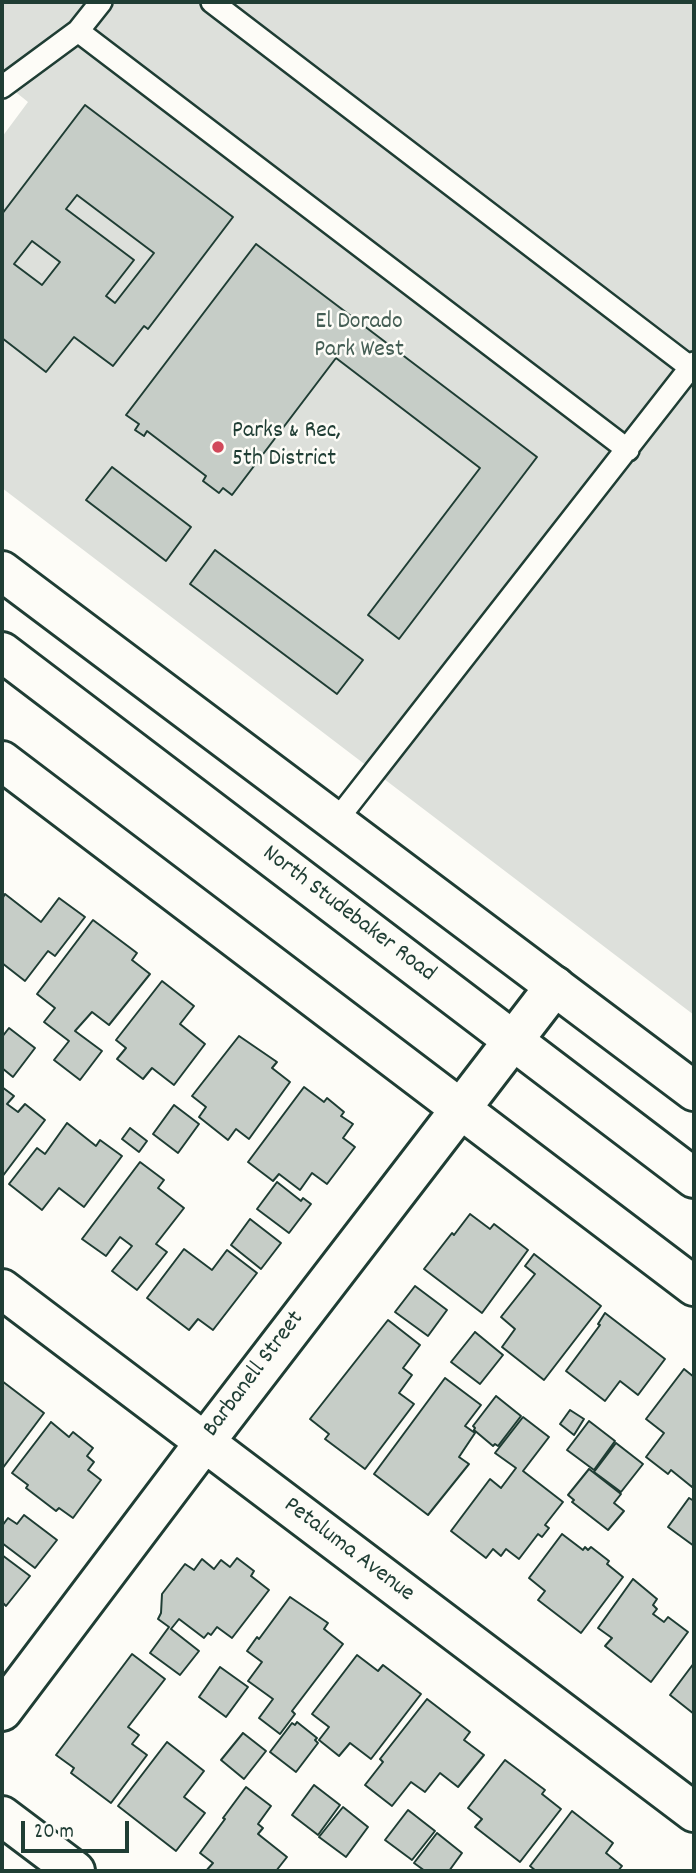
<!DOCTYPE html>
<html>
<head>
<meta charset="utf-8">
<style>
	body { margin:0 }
	#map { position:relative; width:696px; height:1873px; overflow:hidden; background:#fdfcf7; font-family:Dekko,sans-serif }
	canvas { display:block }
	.frame { position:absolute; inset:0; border:4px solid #1f3d34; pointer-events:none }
	.scale { position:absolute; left:21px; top:1821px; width:108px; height:32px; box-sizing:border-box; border:4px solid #1f3d34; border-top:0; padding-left:9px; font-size:21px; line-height:24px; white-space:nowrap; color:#1f3d34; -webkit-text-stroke:5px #fdfcf7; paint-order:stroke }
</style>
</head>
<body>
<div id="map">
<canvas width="696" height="1873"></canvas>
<div class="frame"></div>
<div class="scale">20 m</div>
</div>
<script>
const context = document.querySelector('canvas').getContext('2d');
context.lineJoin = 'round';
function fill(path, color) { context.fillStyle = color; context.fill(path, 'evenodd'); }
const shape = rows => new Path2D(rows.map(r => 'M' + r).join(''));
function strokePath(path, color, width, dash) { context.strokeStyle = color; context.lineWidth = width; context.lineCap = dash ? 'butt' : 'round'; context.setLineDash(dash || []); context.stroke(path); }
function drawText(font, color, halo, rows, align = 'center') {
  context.font = font + ' Dekko,sans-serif'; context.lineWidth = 5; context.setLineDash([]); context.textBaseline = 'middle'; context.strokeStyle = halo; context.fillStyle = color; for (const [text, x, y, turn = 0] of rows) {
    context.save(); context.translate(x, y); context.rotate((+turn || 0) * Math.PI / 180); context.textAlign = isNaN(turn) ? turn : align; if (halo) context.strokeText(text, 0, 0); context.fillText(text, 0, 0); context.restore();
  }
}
const green = shape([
	[2,2,694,2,694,1015,2,488,2,137,28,102,2,81]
]);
const building = shape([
	[85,105,233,217,148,329,144,326,113,366,74,337,46,372,2,338,2,214,85,105],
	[77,195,154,253,115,303,106,296,134,260,66,209,77,195],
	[32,241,60,262,42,285,14,264,32,241],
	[256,244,537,457,399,639,368,615,480,468,336,358,232,495,223,488,219,493,203,481,206,476,147,431,144,436,135,430,139,424,126,415,256,244],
	[112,467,191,527,166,561,86,500,112,467],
	[215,550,363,660,337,694,190,584,215,550],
	[5,894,41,922,59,898,85,917,55,956,48,951,25,981,2,963,2,899,5,894],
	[93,920,137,953,132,960,150,974,109,1025,92,1012,75,1031,102,1051,80,1080,54,1060,69,1041,44,1022,55,1008,37,994,93,920],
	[162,981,194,1006,180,1024,205,1044,174,1085,152,1068,143,1079,117,1059,126,1048,116,1040,162,981],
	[9,1028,35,1048,13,1077,2,1068,2,1037,9,1028],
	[239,1036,277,1062,272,1068,290,1082,249,1139,236,1129,228,1140,199,1117,206,1107,192,1096,239,1036],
	[2,1087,14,1096,7,1104,18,1112,25,1104,45,1120,2,1177,2,1087],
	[304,1087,324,1102,327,1098,344,1112,341,1116,353,1124,343,1138,355,1147,327,1184,312,1173,300,1190,279,1174,273,1181,248,1162,304,1087],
	[174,1105,199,1124,178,1153,153,1134,174,1105],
	[67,1123,96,1146,100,1140,122,1156,84,1207,59,1188,42,1210,9,1184,37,1148,45,1154,67,1123],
	[130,1128,147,1141,139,1152,122,1139,130,1128],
	[140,1162,164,1180,158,1188,184,1208,156,1244,167,1252,137,1290,112,1271,132,1246,120,1237,106,1256,82,1239,140,1162],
	[277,1182,301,1201,303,1198,311,1204,289,1233,257,1209,277,1182],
	[470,1214,490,1229,494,1224,528,1250,482,1313,424,1269,452,1233,454,1235,470,1214],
	[250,1219,281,1243,261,1269,231,1245,250,1219],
	[184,1249,212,1270,227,1250,257,1273,213,1330,198,1319,189,1330,147,1298,184,1249],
	[534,1254,601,1306,544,1380,502,1347,515,1329,501,1317,535,1274,525,1266,534,1254],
	[415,1286,447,1310,428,1336,395,1312,415,1286],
	[605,1313,665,1359,638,1395,620,1381,605,1401,566,1371,600,1325,598,1324,605,1313],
	[388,1320,420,1345,403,1368,412,1375,399,1393,414,1404,365,1469,325,1439,329,1434,310,1419,388,1320],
	[475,1332,503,1355,480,1384,451,1362,475,1332],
	[684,1369,694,1377,694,1483,692,1487,671,1470,668,1474,646,1457,664,1433,646,1419,684,1369],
	[445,1378,481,1405,465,1426,475,1433,459,1457,469,1464,428,1515,374,1474,445,1378],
	[2,1381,44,1413,2,1469,2,1381],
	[496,1396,521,1416,498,1446,495,1444,493,1446,474,1430,475,1428,473,1426,496,1396],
	[570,1410,584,1419,574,1435,560,1424,570,1410],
	[523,1417,549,1437,523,1471,563,1502,545,1525,549,1528,542,1537,538,1534,519,1559,506,1549,501,1556,493,1549,486,1558,451,1531,490,1479,501,1488,516,1468,495,1453,523,1417],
	[589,1421,615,1441,594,1470,567,1450,589,1421],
	[51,1422,69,1437,73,1432,93,1448,87,1456,94,1462,88,1470,101,1480,73,1518,59,1508,56,1511,26,1488,28,1485,12,1473,51,1422],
	[616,1443,643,1464,621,1492,594,1472,616,1443],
	[589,1469,621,1494,614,1503,624,1511,608,1530,572,1502,574,1500,568,1495,589,1469],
	[689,1498,694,1501,694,1546,668,1527,689,1498],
	[24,1515,57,1540,35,1568,2,1543,2,1526,8,1518,17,1524,24,1515],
	[562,1534,583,1550,585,1547,588,1550,591,1547,609,1561,607,1564,623,1577,581,1633,538,1600,545,1591,529,1578,562,1534],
	[2,1555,30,1576,6,1606,2,1602,2,1555],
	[237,1558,254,1571,251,1576,269,1590,232,1638,217,1627,211,1635,208,1633,204,1638,179,1619,171,1629,199,1651,180,1675,150,1653,169,1627,158,1619,161,1613,162,1594,185,1564,194,1570,202,1559,214,1569,221,1560,230,1567,237,1558],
	[633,1579,657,1599,653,1605,657,1609,653,1614,664,1622,668,1617,688,1632,651,1682,605,1646,612,1638,598,1628,633,1579],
	[290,1597,328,1623,324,1629,343,1644,292,1711,295,1714,280,1734,259,1718,273,1699,248,1681,262,1662,247,1651,257,1637,259,1639,290,1597],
	[132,1654,165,1679,128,1727,139,1735,132,1744,147,1755,111,1803,71,1773,74,1768,56,1755,132,1654],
	[357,1655,378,1671,383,1665,421,1694,371,1759,350,1743,339,1756,319,1740,329,1727,312,1714,357,1655],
	[694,1663,694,1714,670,1695,694,1663],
	[220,1667,248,1687,226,1717,199,1697,220,1667],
	[427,1699,470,1732,464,1740,484,1755,458,1787,440,1773,425,1792,411,1782,392,1806,365,1785,383,1762,380,1759,427,1699],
	[297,1722,317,1738,315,1740,318,1743,296,1772,270,1752,292,1723,295,1725,297,1722],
	[243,1733,266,1751,244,1779,221,1760,243,1733],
	[167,1742,204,1771,184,1797,205,1813,176,1851,118,1806,167,1742],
	[505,1760,545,1790,542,1794,561,1809,520,1862,475,1827,482,1819,468,1808,505,1760],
	[314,1785,340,1805,318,1835,292,1815,314,1785],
	[246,1787,271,1806,258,1824,263,1828,258,1834,287,1857,276,1871,206,1871,213,1863,200,1853,225,1819,223,1818,246,1787],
	[343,1807,368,1827,346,1857,319,1837,343,1807],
	[408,1810,435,1831,412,1860,385,1840,408,1810],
	[572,1811,613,1843,606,1853,622,1866,618,1871,536,1871,530,1866,572,1811],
	[437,1833,462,1853,449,1871,425,1871,414,1863,437,1833]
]);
const lane = shape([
	[212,2,691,368],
	[78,31,628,450],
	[2,87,78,31,101,2],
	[336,821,694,363]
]);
const street = shape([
	[2,761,694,1286],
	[2,1289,694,1812],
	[2,1711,204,1443,555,986],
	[2,1816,75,1871]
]);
const secondary = shape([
	[2,571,694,1091],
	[2,652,694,1178]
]);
const markers = [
	[218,447,7,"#d1495b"]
];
const parkNames = [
	["El Dorado",359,324],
	["Park West",359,352]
];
const poiNames = [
	["Parks & Rec,",232,433],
	["5th District",232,461]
];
const streetNames = [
	["North Studebaker Road",348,915,37],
	["Barbanell Street",255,1375,-53],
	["Petaluma Avenue",348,1551,37]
];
fill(green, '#dde0db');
fill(building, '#c6cdc7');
strokePath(building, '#1f3d34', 2);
strokePath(lane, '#1f3d34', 26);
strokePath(street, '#1f3d34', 44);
strokePath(secondary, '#1f3d34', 44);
strokePath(lane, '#fdfcf7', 21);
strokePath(street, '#fdfcf7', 38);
strokePath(secondary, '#fdfcf7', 38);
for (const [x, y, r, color] of markers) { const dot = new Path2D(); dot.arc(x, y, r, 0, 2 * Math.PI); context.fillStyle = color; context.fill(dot); strokePath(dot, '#fdfcf7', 2.5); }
drawText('24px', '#455e55', '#fdfcf7', parkNames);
drawText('24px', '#1f3d34', '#fdfcf7', poiNames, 'left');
drawText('24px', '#1f3d34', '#fdfcf7', streetNames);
</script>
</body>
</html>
